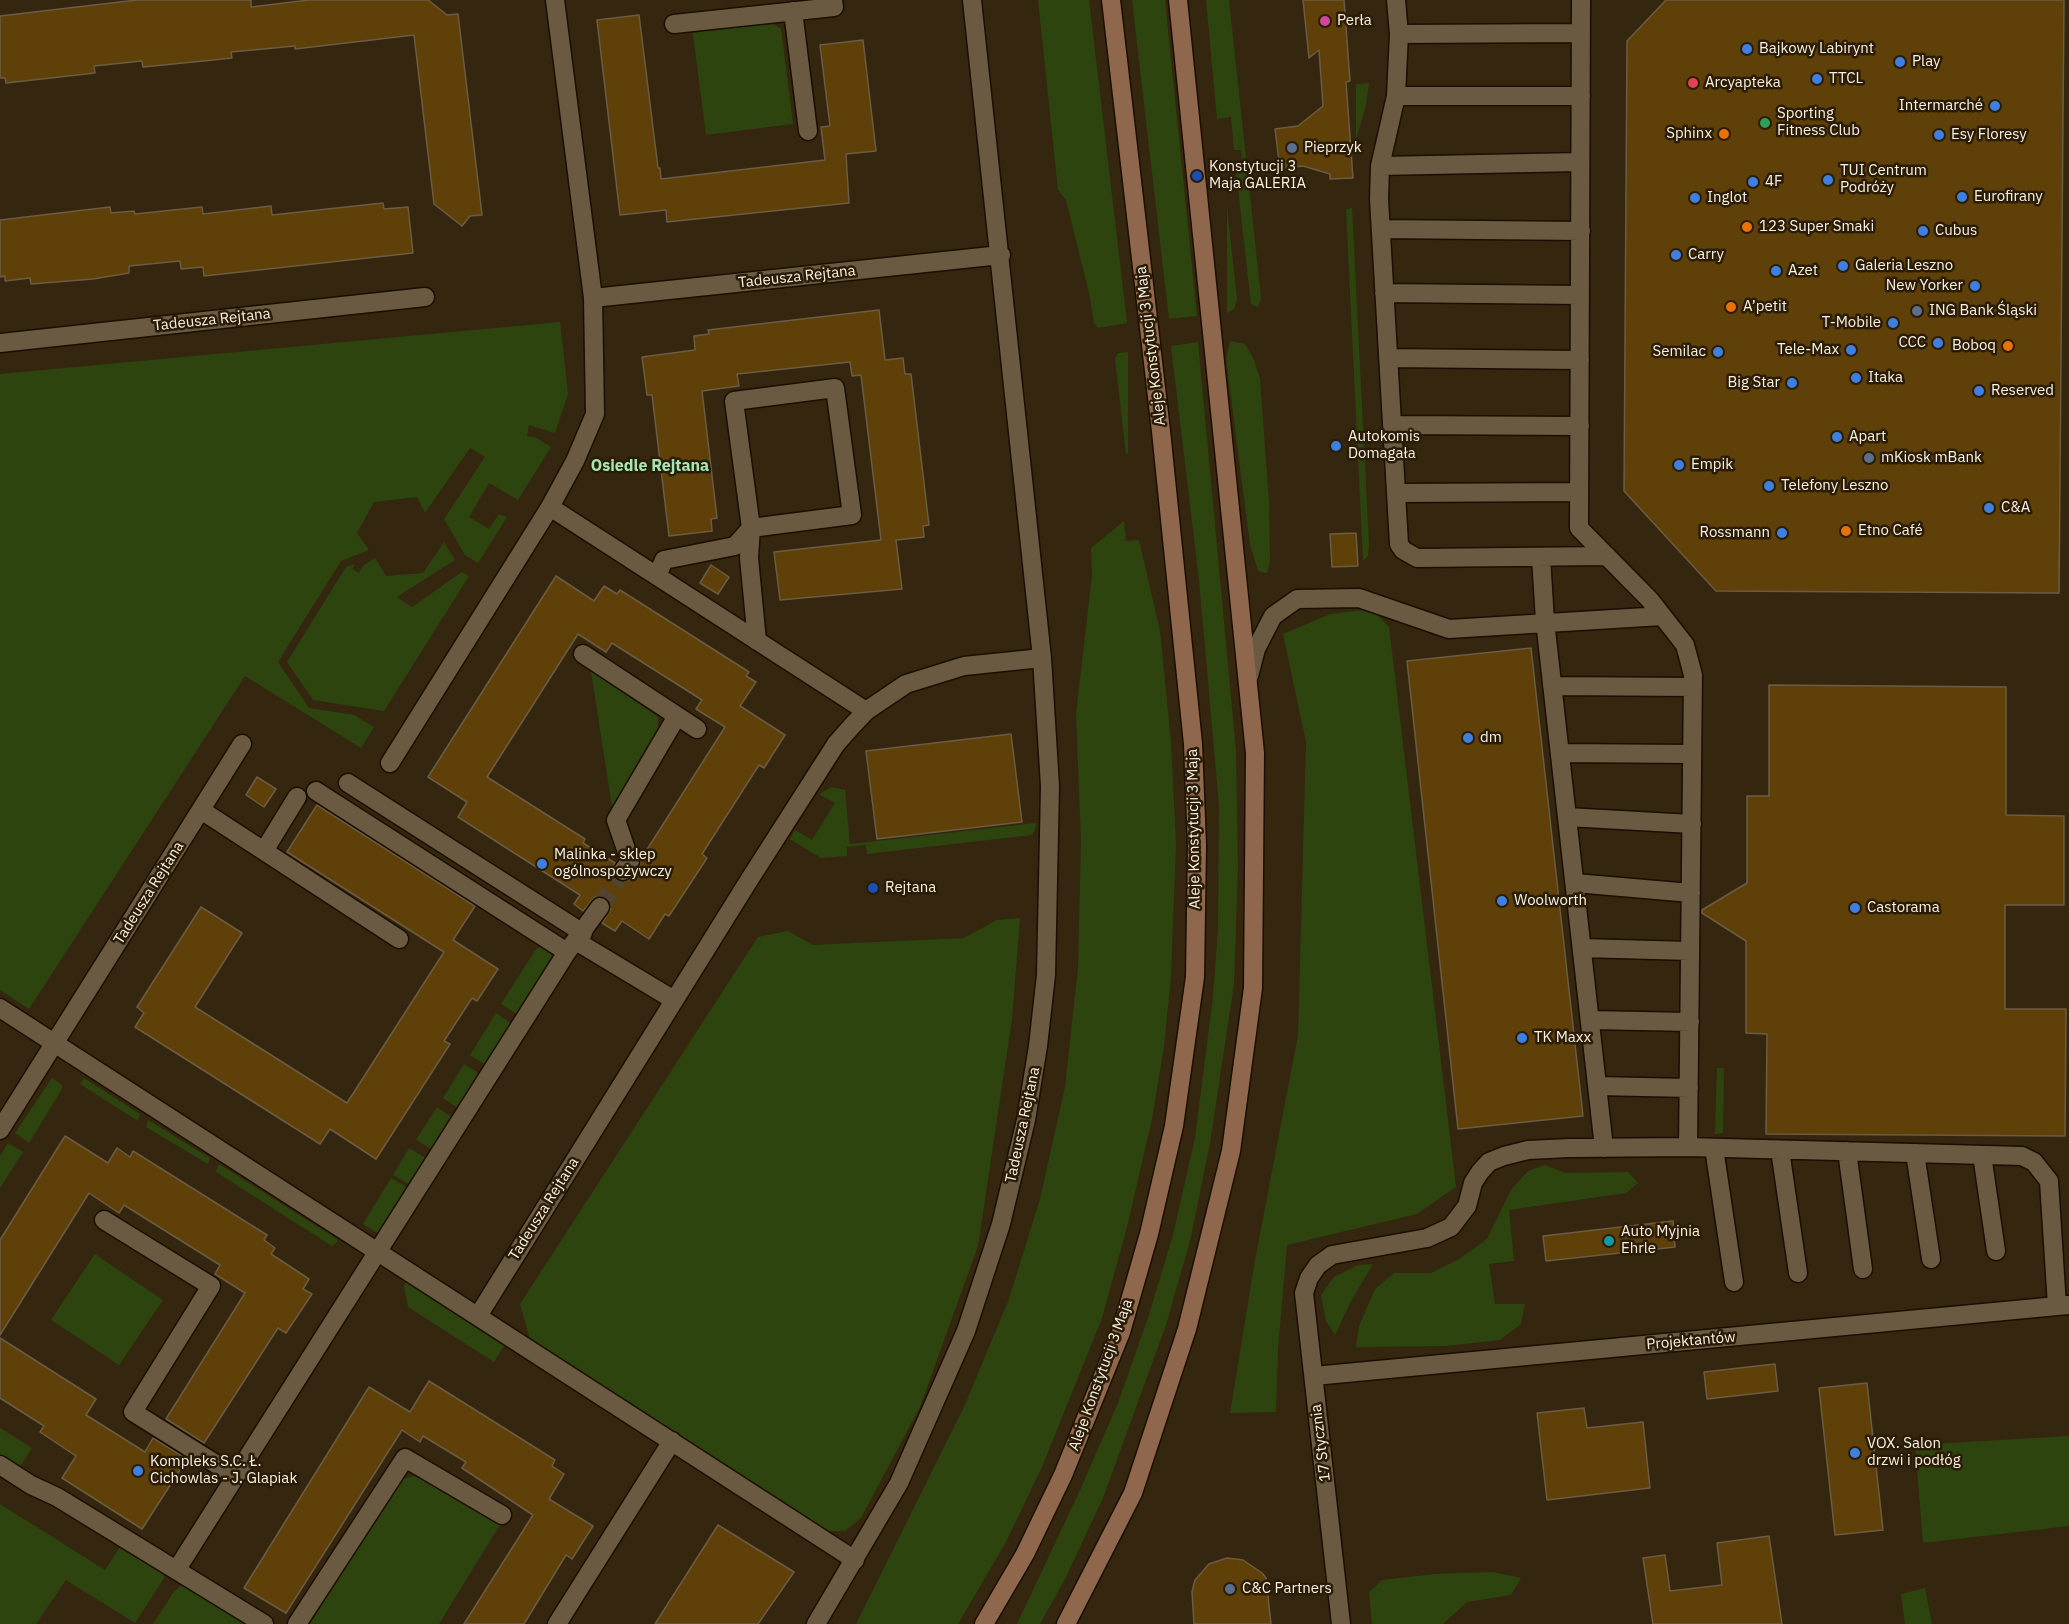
<!DOCTYPE html>
<html>
<head>
<meta charset="utf-8">
<style>
	body { margin:0 }
	canvas { display:block; background:#34260f }
</style>
</head>
<body>
<canvas width="2069" height="1624"></canvas>
<script>
const context = document.querySelector('canvas').getContext('2d');
context.lineJoin = 'round';
function fill(path, color) { context.fillStyle = color; context.fill(path, 'evenodd'); }
const shape = rows => new Path2D(rows.map(r => 'M' + r).join(''));
function strokePath(path, color, width, dash) { context.strokeStyle = color; context.lineWidth = width; context.lineCap = dash ? 'butt' : 'round'; context.setLineDash(dash || []); context.stroke(path); }
function drawText(font, color, halo, rows, align = 'center') {
  context.font = font + ' "IBM Plex Sans",sans-serif'; context.lineWidth = 5; context.setLineDash([]); context.textBaseline = 'middle'; context.strokeStyle = halo; context.fillStyle = color; for (const [text, x, y, turn = 0] of rows) {
    context.save(); context.translate(x, y); context.rotate((+turn || 0) * Math.PI / 180); context.textAlign = isNaN(turn) ? turn : align; if (halo) context.strokeText(text, 0, 0); context.fillText(text, 0, 0); context.restore();
  }
}
const green = shape([
	[1038,0,1089,0,1127,323,1098,328,1094,323,1090,297,1066,200,1058,190],
	[1132,0,1165,0,1197,316,1169,319],
	[1206,0,1229,0,1261,298,1258,307,1251,304,1240,206,1236,173,1243,172,1241,150,1234,150,1231,117,1217,119],
	[768,20,781,29,793,124,706,135,692,27],
	[1369,83,1366,105,1356,140,1356,84],
	[1227,207,1237,299,1234,309,1227,313],
	[1352,208,1369,545,1368,556,1363,561,1346,209],
	[560,322,568,394,555,433,529,425,527,436,535,437,551,447,518,500,489,483,469,517,489,529,499,514,507,517,478,563,465,555,444,519,485,457,470,448,425,513,417,497,374,502,357,533,369,550,341,561,278,662,309,708,354,715,374,727,361,748,245,676,29,1009,0,990,0,374],
	[1230,341,1245,344,1254,360,1260,379,1269,502,1270,562,1267,573,1258,571,1250,544,1226,359],
	[1198,342,1236,751,1238,868,1234,984,1210,1143,1190,1241,1166,1325,1103,1498,1066,1577,1040,1624,1017,1624,1081,1488,1118,1403,1148,1318,1173,1235,1195,1138,1213,997,1218,928,1219,805,1199,580,1171,346],
	[1128,352,1128,453,1126,454,1115,359,1118,353],
	[1124,521,1126,541,1139,540,1160,631,1171,742,1176,843,1171,976,1164,1046,1152,1119,1127,1227,1102,1318,1042,1467,1006,1542,958,1624,856,1624,964,1407,1009,1299,1040,1199,1065,1087,1078,968,1081,842,1076,714,1092,575,1091,548],
	[444,542,455,560,397,597,412,607,462,572,469,576,384,711,313,700,287,662,346,567,355,564,352,569,359,573,364,565,375,558,386,576,423,573],
	[1371,609,1389,627,1456,1187,1417,1214,1287,1245,1278,1349,1276,1412,1230,1413,1255,1260,1298,1035,1306,742,1283,634,1330,614],
	[591,671,658,717,658,732,612,807],
	[832,787,845,790,850,844,1036,823,1035,829,1032,835,867,854,866,845,847,847,847,856,821,858,790,839,795,830,812,840,835,803,819,794],
	[1020,918,1012,1019,978,1246,920,1407,861,1518,845,1531,827,1531,530,1339,520,1304,758,937,788,931,813,945,964,938,997,920],
	[542,946,549,948,553,960,518,1015,501,1004,536,949],
	[496,1013,512,1024,486,1065,470,1055],
	[464,1064,480,1074,459,1109,443,1098],
	[1717,1068,1724,1068,1723,1133,1715,1134],
	[52,1078,62,1085,62,1089,29,1143,15,1133],
	[84,1078,140,1114,138,1121,80,1084],
	[437,1107,453,1118,433,1150,416,1140],
	[148,1120,210,1158,208,1164,146,1127],
	[8,1143,23,1152,0,1188,0,1156],
	[409,1148,426,1158,410,1185,393,1175],
	[219,1164,337,1239,338,1241,332,1246,216,1172],
	[1545,1165,1565,1173,1628,1172,1638,1183,1626,1193,1509,1210,1514,1261,1489,1264,1495,1304,1525,1304,1521,1324,1500,1340,1446,1346,1356,1347,1359,1326,1375,1289,1394,1273,1431,1273,1459,1259,1487,1239,1511,1190,1528,1171],
	[391,1178,408,1188,379,1234,363,1224],
	[95,1254,163,1300,119,1365,51,1320],
	[1373,1264,1351,1301,1335,1335,1326,1321,1321,1295,1334,1277,1358,1265],
	[406,1282,504,1346,494,1362,408,1307,404,1287],
	[0,1428,32,1448,20,1467,0,1455],
	[2069,1436,2069,1526,1923,1543,1915,1445],
	[413,1476,425,1478,501,1523,439,1624,310,1624,396,1486,404,1479],
	[0,1504,105,1570,122,1544,163,1570,164,1578,135,1623,66,1580,36,1624,0,1624],
	[1493,1572,1521,1578,1511,1595,1467,1602,1443,1624,1372,1624,1369,1592,1382,1580,1434,1574],
	[187,1584,250,1624,153,1624,173,1593,180,1586],
	[1925,1588,1932,1624,1905,1624,1901,1594]
]);
const building = shape([
	[137,0,251,0,251,7,309,0,428,0,447,15,458,14,482,215,470,216,462,226,434,204,414,35,295,49,295,46,231,52,232,58,203,61,143,67,142,61,94,66,95,73,6,83,5,78,0,78,0,16,137,0],
	[1303,0,1344,0,1350,81,1346,82,1353,178,1330,179,1330,174,1303,166,1280,169,1275,129,1298,126,1323,106,1319,50,1309,58,1303,0],
	[1666,0,2064,0,2059,593,1716,591,1624,491,1627,41,1666,0],
	[639,15,658,168,660,168,661,179,825,160,821,127,830,126,820,45,863,40,876,151,846,154,849,203,667,222,666,210,620,215,597,20,639,15],
	[383,203,384,209,408,207,413,253,204,276,203,267,181,269,180,261,129,266,129,273,93,279,31,284,30,278,5,281,5,276,0,277,0,220,110,207,111,213,134,211,135,214,202,207,203,214,271,206,272,215,383,203],
	[879,310,885,360,903,358,905,374,911,374,929,525,923,526,924,537,896,540,902,589,780,600,774,552,881,540,861,375,852,376,850,362,737,374,739,386,702,391,717,518,711,519,712,531,669,536,652,395,647,395,642,357,695,350,694,336,709,334,708,330,879,310],
	[1356,533,1358,566,1332,567,1330,534,1356,533],
	[711,565,729,577,718,594,700,583,711,565],
	[556,576,594,601,604,586,617,594,620,590,749,672,746,676,756,682,740,706,785,735,764,768,759,765,702,854,707,858,669,916,665,914,649,939,622,921,615,931,602,923,611,909,606,898,595,897,583,911,574,904,580,895,458,817,467,802,428,777,556,576],
	[578,634,606,652,612,643,702,700,696,709,725,727,641,859,639,867,627,881,616,880,612,871,615,863,583,843,585,839,487,777,578,634],
	[1531,648,1583,1116,1458,1129,1407,661,1531,648],
	[1769,685,2006,687,2006,815,2064,816,2064,905,2005,905,2005,1009,2066,1009,2065,1136,1766,1134,1767,1034,1746,1033,1746,941,1702,913,1702,910,1747,883,1747,796,1769,796,1769,685],
	[1011,734,1022,822,877,839,866,751,1011,734],
	[257,777,276,789,264,807,246,795,257,777],
	[317,805,475,906,453,940,498,969,477,1001,472,998,444,1041,450,1044,376,1159,330,1129,320,1144,135,1027,144,1013,137,1007,201,907,242,933,195,1007,347,1103,444,952,287,852,317,805],
	[65,1136,108,1163,117,1148,130,1157,133,1151,267,1235,264,1240,275,1248,271,1254,309,1279,303,1289,312,1294,286,1333,278,1328,204,1443,166,1419,245,1293,215,1274,220,1265,124,1205,119,1213,89,1193,0,1335,0,1240,65,1136],
	[1673,1221,1675,1247,1546,1261,1543,1236,1673,1221],
	[0,1338,96,1399,86,1415,145,1452,153,1438,187,1459,142,1529,62,1478,76,1456,40,1432,44,1426,0,1398,0,1338],
	[1775,1364,1778,1391,1707,1399,1704,1372,1775,1364],
	[429,1381,555,1460,552,1466,564,1474,549,1499,593,1526,572,1559,566,1555,524,1624,464,1624,533,1515,462,1468,466,1462,423,1436,420,1442,402,1430,286,1613,244,1588,369,1387,410,1412,429,1381],
	[1867,1383,1883,1530,1835,1535,1819,1388,1867,1383],
	[1584,1408,1587,1428,1643,1422,1650,1488,1547,1500,1537,1413,1584,1408],
	[718,1525,794,1572,758,1624,655,1624,718,1525],
	[1769,1536,1782,1624,1653,1624,1643,1558,1665,1555,1670,1591,1722,1585,1717,1543,1769,1536],
	[1227,1558,1243,1560,1262,1573,1266,1578,1271,1624,1194,1624,1192,1592,1195,1580,1209,1564,1227,1558]
]);
const streetTunnel = shape([
	[600,907,623,871]
]);
const street = shape([
	[1396,0,1399,34,1396,96,1380,166,1379,199,1399,544,1403,550,1417,558,1607,556],
	[1581,0,1579,528,1650,600,1685,645,1693,675,1688,1147],
	[793,11,808,131],
	[674,24,834,7,833,0],
	[1399,34,1581,33],
	[1396,96,1581,96],
	[1380,166,1580,162],
	[1381,229,1581,231],
	[1384,293,1580,295],
	[593,298,1001,255],
	[0,343,425,297],
	[1388,358,1580,360],
	[1392,425,1580,426],
	[1396,493,1579,492],
	[550,507,866,711],
	[1541,557,1545,621,1604,1148],
	[657,576,664,560,735,546,751,528,852,515,835,388,734,401,751,528,749,558,757,641],
	[583,654,697,729],
	[1249,676,1256,649,1273,616,1297,599,1359,598,1449,629,1662,616],
	[1552,686,1693,687],
	[1560,753,1692,754],
	[390,763,550,507,575,461,595,414,593,298,555,0],
	[348,783,583,933],
	[316,791,567,952],
	[201,810,399,939],
	[1567,817,1692,824],
	[264,851,297,797],
	[623,871,630,861,616,820,677,716],
	[1575,883,1691,893],
	[576,941,674,1000],
	[1582,948,1690,951],
	[0,1008,855,1560],
	[1590,1020,1690,1022],
	[1597,1086,1689,1088],
	[0,1130,242,744],
	[1714,1148,1734,1282],
	[1780,1150,1798,1273],
	[1847,1151,1863,1269],
	[1915,1153,1931,1259],
	[1982,1155,1996,1251],
	[104,1220,211,1286,133,1412,235,1476],
	[478,1316,746,885,836,744,851,727,866,711,906,684,964,666,1042,658],
	[1314,1376,2068,1305],
	[0,1465,31,1485,57,1497,264,1624],
	[177,1569,567,952,600,907],
	[297,1624,405,1458,502,1515],
	[557,1624,672,1441],
	[816,1624,899,1483,966,1331,1001,1224,1026,1120,1038,1046,1046,975,1050,786,1042,658,972,0],
	[1341,1624,1304,1293,1309,1278,1318,1265,1332,1255,1427,1238,1451,1227,1467,1206,1473,1183,1480,1172,1489,1162,1504,1156,1528,1150,1569,1148,1688,1147,2022,1156,2034,1162,2049,1181,2057,1306]
]);
const secondary = shape([
	[984,1624,1025,1554,1063,1475,1121,1332,1149,1234,1174,1126,1195,977,1197,845,1193,744,1161,431,1111,0],
	[1066,1624,1133,1493,1187,1329,1231,1151,1253,988,1255,753,1178,0]
]);
const markers = [
	[1325,21,6,"#d1479c"],
	[1747,49,6,"#3f7fe0"],
	[1900,62,6,"#3f7fe0"],
	[1817,79,6,"#3f7fe0"],
	[1693,83,6,"#e0444e"],
	[1995,106,6,"#3f7fe0"],
	[1765,123,6,"#2e9e5b"],
	[1724,134,6,"#e8710a"],
	[1939,135,6,"#3f7fe0"],
	[1292,148,6,"#5c6f8a"],
	[1197,176,6,"#1a4fb4"],
	[1828,180,6,"#3f7fe0"],
	[1753,182,6,"#3f7fe0"],
	[1962,197,6,"#3f7fe0"],
	[1695,198,6,"#3f7fe0"],
	[1747,227,6,"#e8710a"],
	[1923,231,6,"#3f7fe0"],
	[1676,255,6,"#3f7fe0"],
	[1843,266,6,"#3f7fe0"],
	[1776,271,6,"#3f7fe0"],
	[1975,286,6,"#3f7fe0"],
	[1731,307,6,"#e8710a"],
	[1917,311,6,"#5c6f8a"],
	[1893,323,6,"#3f7fe0"],
	[1938,343,6,"#3f7fe0"],
	[2008,346,6,"#e8710a"],
	[1851,350,6,"#3f7fe0"],
	[1718,352,6,"#3f7fe0"],
	[1856,378,6,"#3f7fe0"],
	[1792,383,6,"#3f7fe0"],
	[1979,391,6,"#3f7fe0"],
	[1837,437,6,"#3f7fe0"],
	[1336,446,6,"#3f7fe0"],
	[1869,458,6,"#5c6f8a"],
	[1679,465,6,"#3f7fe0"],
	[1769,486,6,"#3f7fe0"],
	[1989,508,6,"#3f7fe0"],
	[1846,531,6,"#e8710a"],
	[1782,533,6,"#3f7fe0"],
	[1468,738,6,"#3f7fe0"],
	[542,864,6,"#3f7fe0"],
	[873,888,6,"#1a4fb4"],
	[1502,901,6,"#3f7fe0"],
	[1855,908,6,"#3f7fe0"],
	[1522,1038,6,"#3f7fe0"],
	[1609,1241,6,"#0f9aa8"],
	[1855,1453,6,"#3f7fe0"],
	[138,1471,6,"#3f7fe0"],
	[1230,1589,6,"#5c6f8a"]
];
const poiNames = [
	["Perła",1337,21],
	["Bajkowy Labirynt",1759,49],
	["Play",1912,62],
	["TTCL",1829,79],
	["Arcyapteka",1705,83],
	["Intermarché",1983,106,"right"],
	["Sporting",1777,114],
	["Fitness Club",1777,131],
	["Sphinx",1712,134,"right"],
	["Esy Floresy",1951,135],
	["Pieprzyk",1304,148],
	["Konstytucji 3",1209,167],
	["Maja GALERIA",1209,184],
	["TUI Centrum",1840,171],
	["Podróży",1840,188],
	["4F",1765,182],
	["Eurofirany",1974,197],
	["Inglot",1707,198],
	["123 Super Smaki",1759,227],
	["Cubus",1935,231],
	["Carry",1688,255],
	["Galeria Leszno",1855,266],
	["Azet",1788,271],
	["New Yorker",1963,286,"right"],
	["A’petit",1743,307],
	["ING Bank Śląski",1929,311],
	["T-Mobile",1881,323,"right"],
	["CCC",1926,343,"right"],
	["Boboq",1996,346,"right"],
	["Tele-Max",1839,350,"right"],
	["Semilac",1706,352,"right"],
	["Itaka",1868,378],
	["Big Star",1780,383,"right"],
	["Reserved",1991,391],
	["Autokomis",1348,437],
	["Domagała",1348,454],
	["Apart",1849,437],
	["mKiosk mBank",1881,458],
	["Empik",1691,465],
	["Telefony Leszno",1781,486],
	["C&A",2001,508],
	["Etno Café",1858,531],
	["Rossmann",1770,533,"right"],
	["dm",1480,738],
	["Malinka - sklep",554,855],
	["ogólnospożywczy",554,872],
	["Rejtana",885,888],
	["Woolworth",1514,901],
	["Castorama",1867,908],
	["TK Maxx",1534,1038],
	["Auto Myjnia",1621,1232],
	["Ehrle",1621,1249],
	["VOX. Salon",1867,1444],
	["drzwi i podłóg",1867,1461],
	["Kompleks S.C. Ł.",150,1462],
	["Cichowlas - J. Glapiak",150,1479],
	["C&C Partners",1242,1589]
];
const streetNames = [
	["Tadeusza Rejtana",797,277,-6],
	["Tadeusza Rejtana",212,320,-6],
	["Aleje Konstytucji 3 Maja",1151,346,-97],
	["Aleje Konstytucji 3 Maja",1194,829,-91],
	["Tadeusza Rejtana",149,893,-58],
	["Tadeusza Rejtana",1023,1125,-78],
	["Tadeusza Rejtana",544,1209,-58],
	["Projektantów",1691,1341,-5],
	["Aleje Konstytucji 3 Maja",1101,1375,-70],
	["17 Stycznia",1321,1443,-97]
];
const neighbourhoodNames = [
	["Osiedle Rejtana",650,466]
];
fill(green, '#2d440e');
fill(building, '#5e4008');
strokePath(building, '#6c5c44', 1.5);
strokePath(streetTunnel, '#52452f', 18, [18, 9]);
strokePath(street, '#1b0e00', 21);
strokePath(secondary, '#1b0e00', 21);
strokePath(street, '#6a5a42', 18);
strokePath(secondary, '#8f674c', 18);
for (const [x, y, r, color] of markers) { const dot = new Path2D(); dot.arc(x, y, r, 0, 2 * Math.PI); context.fillStyle = color; context.fill(dot); strokePath(dot, '#2a1c06', 2); }
drawText('15px', '#fbf2e4', '#2a1c06', poiNames, 'left');
drawText('15px', '#fbf2e4', '#2a1c06', streetNames);
drawText('bold 16px', '#a2e9b6', '#2a1c06', neighbourhoodNames);
</script>
</body>
</html>
